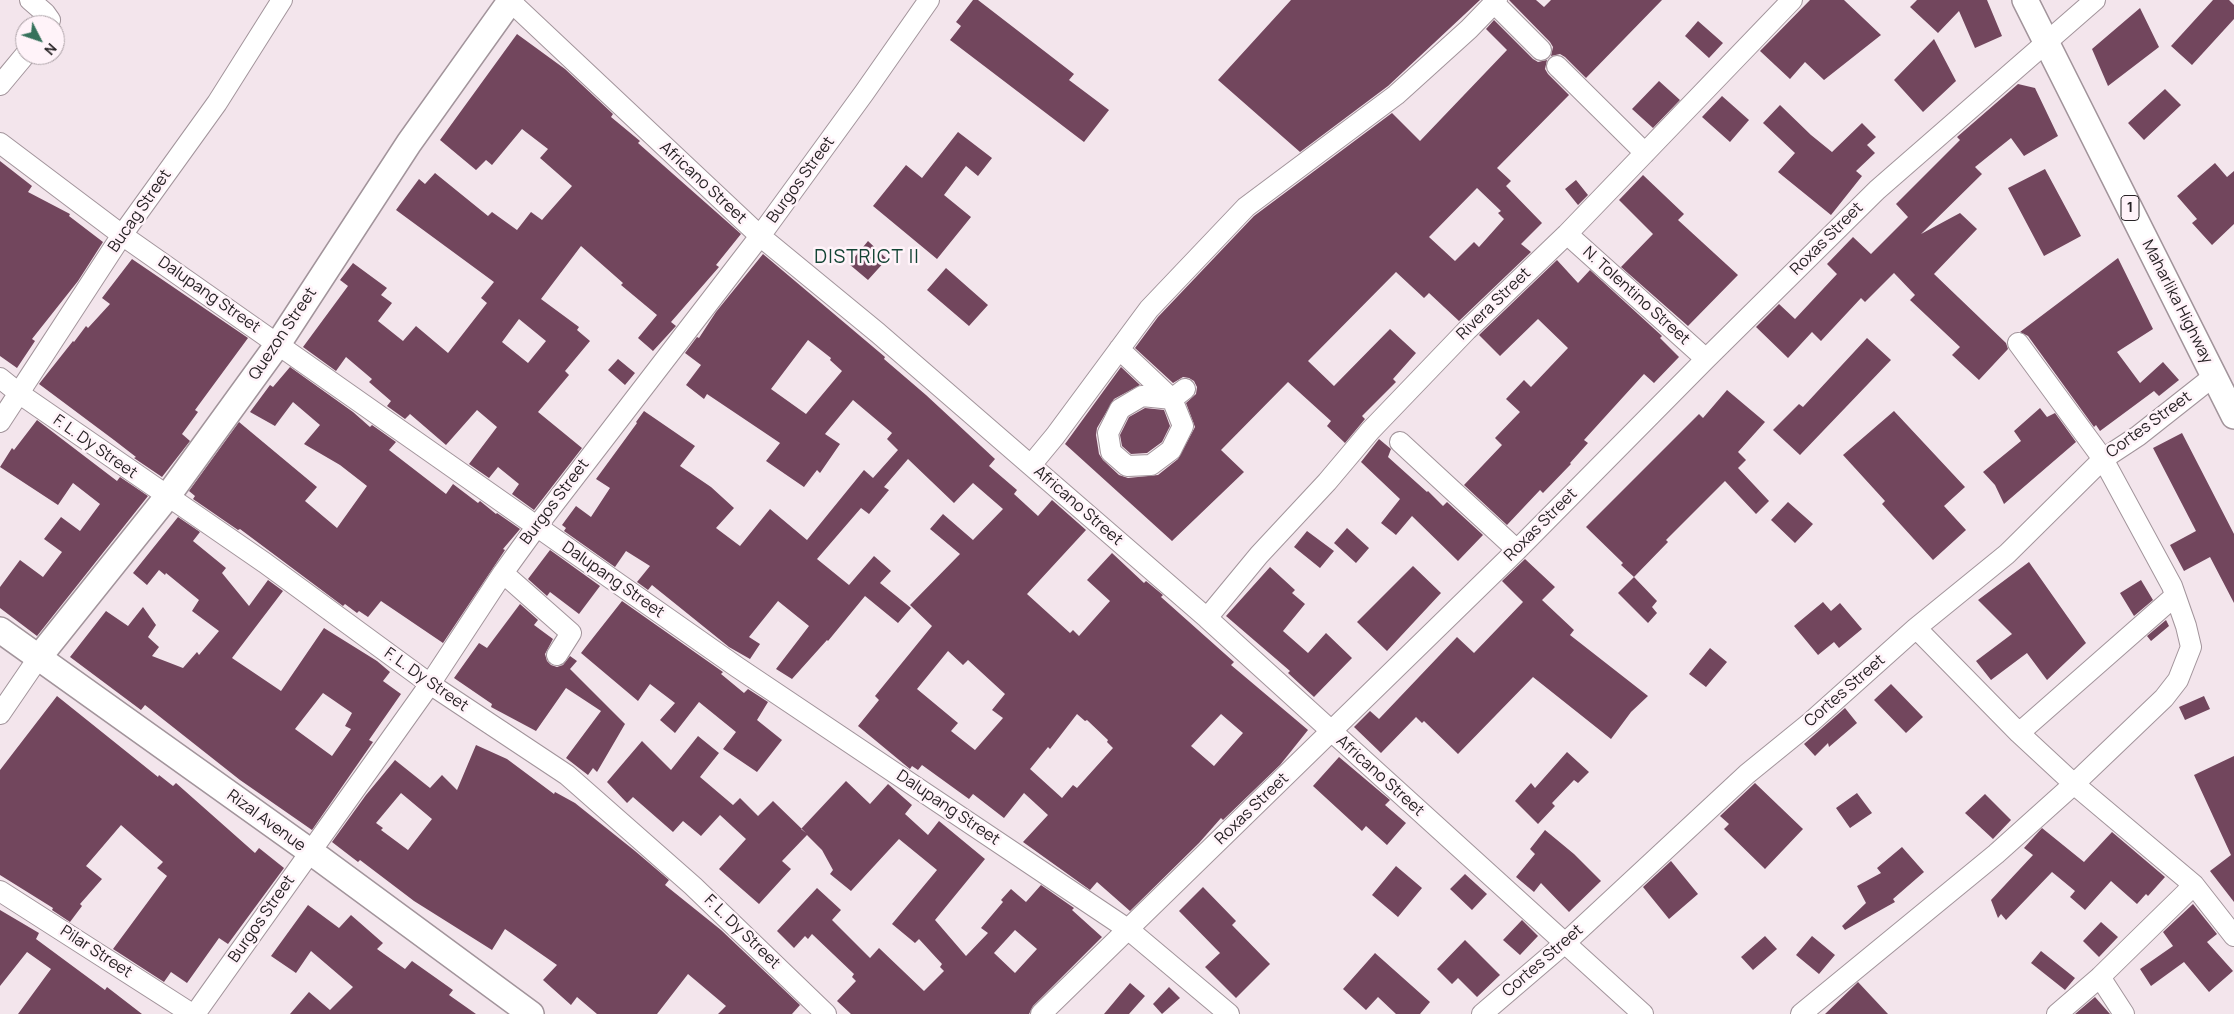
<!DOCTYPE html>
<html>
<head>
<meta charset="utf-8">
<style>
	body { margin:0 }
	#map { position:relative; width:2234px; height:1014px; overflow:hidden; background:#f3e5ec; font-family:Manrope,sans-serif }
	canvas { display:block }
	.north { position:absolute; left:15px; top:15px; width:50px; height:50px; box-sizing:border-box; background:#fff3f9; border:1px solid #a99fa4; border-radius:50%; rotate:131deg; font-size:14px; font-weight:700; line-height:20px; text-align:center; color:#272225 }
	.north::after { content:''; display:block; margin:auto; width:18px; height:22px; background:#35715b; clip-path:polygon(50% 0,100% 100%,50% 72%,0 100%) }
</style>
</head>
<body>
<div id="map">
<canvas width="2234" height="1014"></canvas>
<div class="north">N</div>
</div>
<script>
const context = document.querySelector('canvas').getContext('2d');
context.lineJoin = 'round';
function fill(path, color) { context.fillStyle = color; context.fill(path, 'evenodd'); }
const shape = rows => new Path2D(rows.map(r => 'M' + r).join(''));
function strokePath(path, color, width, dash) { context.strokeStyle = color; context.lineWidth = width; context.lineCap = dash ? 'butt' : 'round'; context.setLineDash(dash || []); context.stroke(path); }
function drawText(font, color, halo, rows, align = 'center') {
  context.font = font + ' Manrope,sans-serif'; context.lineWidth = 5; context.setLineDash([]); context.textBaseline = 'middle'; context.strokeStyle = halo; context.fillStyle = color; for (const [text, x, y, turn = 0] of rows) {
    context.save(); context.translate(x, y); context.rotate((+turn || 0) * Math.PI / 180); context.textAlign = isNaN(turn) ? turn : align; if (halo) context.strokeText(text, 0, 0); context.fillText(text, 0, 0); context.restore();
  }
}
const building = shape([
	[973,0,978,0,1074,74,1069,80,1109,110,1084,142,950,40,961,26,956,22],
	[1291,0,1480,0,1388,86,1300,152,1218,80],
	[1509,0,1536,0,1544,7,1551,0,1662,0,1586,78,1565,57,1560,54,1551,56,1553,47,1550,42],
	[1810,0,1844,0,1881,35,1824,80,1805,62,1790,79,1760,51],
	[1917,0,1987,0,2002,36,1975,48,1959,11,1938,33,1910,7],
	[2213,0,2229,0,2234,5,2234,19,2192,65,2171,46],
	[2140,8,2159,47,2108,86,2092,49],
	[1494,20,1533,59,1538,62,1547,60,1545,69,1548,74,1569,95,1497,168,1511,181,1506,186,1542,223,1521,244,1531,252,1459,321,1429,293,1424,298,1396,272,1308,361,1334,386,1390,329,1416,353,1393,379,1396,382,1362,416,1365,419,1345,443,1327,426,1331,421,1288,382,1221,450,1244,472,1172,541,1065,444,1121,367,1140,385,1114,399,1097,428,1096,435,1099,454,1103,460,1119,475,1128,478,1158,475,1178,459,1195,427,1186,403,1196,394,1197,387,1194,381,1189,378,1183,377,1173,383,1135,348,1158,317,1254,216,1392,113,1420,141,1507,50,1486,29],
	[1477,188,1501,211,1498,213,1504,219,1479,247,1474,242,1455,261,1429,237],
	[1698,21,1723,43,1709,58,1685,36],
	[517,34,565,69,613,114,611,117,640,141,638,143,741,234,716,265,719,267,671,322,676,326,653,351,638,338,657,315,621,285,623,283,581,246,541,299,579,327,577,330,590,341,565,371,569,375,538,412,582,448,534,510,512,494,519,484,498,467,489,478,469,464,497,427,477,410,446,445,410,414,405,419,387,406,391,401,369,382,372,379,346,357,336,371,303,347,348,286,340,280,353,263,387,288,381,295,392,303,378,321,403,341,416,326,448,353,487,303,481,298,494,282,396,210,419,179,425,184,435,173,488,216,492,212,517,230,531,212,542,220,572,186,540,158,548,149,522,129,492,165,486,160,476,170,440,140],
	[519,319,546,341,528,363,502,342],
	[1934,39,1956,81,1923,112,1894,80],
	[1659,81,1680,100,1653,128,1632,109],
	[2018,84,2035,88,2058,136,2024,156,2011,138,1975,167,1982,174,1921,234,1960,213,1977,229,1934,274,2006,343,2008,349,1979,380,1952,355,1960,347,1910,300,1915,295,1894,273,1865,302,1861,298,1821,341,1812,332,1788,358,1756,327,1779,304,1795,319,1837,274,1827,264,1853,237,1871,254,1908,217,1896,204,1960,140,1957,137],
	[2165,89,2181,105,2144,140,2128,123],
	[1722,96,1749,120,1730,142,1702,117],
	[1780,105,1811,135,1832,152,1862,123,1876,137,1867,145,1875,153,1856,171,1862,176,1831,215,1778,172,1795,153,1763,123],
	[958,132,992,158,978,176,966,166,944,195,971,217,937,259,873,206,906,165,922,178],
	[0,161,32,186,28,192,70,214,69,216,103,242,78,281,32,339,35,341,17,368,0,356],
	[2215,163,2227,177,2234,171,2234,224,2212,245,2192,223,2197,219,2177,196],
	[2045,169,2081,236,2044,256,2008,188],
	[1643,175,1684,214,1678,220,1738,275,1688,326,1621,267,1653,234,1619,200],
	[1576,180,1588,195,1578,205,1565,189],
	[868,241,887,259,868,280,849,264],
	[763,254,885,357,884,359,926,395,995,459,989,466,1017,490,1014,494,1038,516,1052,500,1086,530,1027,594,1070,633,1073,630,1079,636,1110,601,1087,580,1112,553,1144,583,1146,581,1163,595,1161,597,1234,662,1231,665,1308,730,1280,765,1223,820,1221,818,1199,843,1130,911,1097,882,1090,890,1023,842,1048,815,1024,793,1004,818,973,794,969,799,922,765,918,770,912,766,910,769,858,726,879,700,875,696,932,626,910,605,960,554,930,529,943,514,973,540,1003,509,973,483,954,503,908,459,884,487,889,490,869,514,861,508,817,559,849,585,874,556,891,571,880,583,911,608,898,623,865,596,828,641,827,640,792,679,776,669,809,626,778,601,749,637,760,644,750,659,729,647,652,585,648,590,637,582,650,566,626,551,615,567,564,531,566,528,562,525,576,506,591,517,610,488,596,479,637,423,636,422,644,411,695,446,680,466,711,487,734,508,716,528,740,546,770,509,807,540,864,470,873,478,898,450,887,439,892,433,853,400,825,434,840,444,820,473,817,470,804,487,766,461,780,443,707,394,704,399,686,385,701,365,685,353,697,337,699,338,716,312],
	[808,340,831,358,830,360,842,371,806,414,771,389],
	[948,651,963,665,968,660,1005,694,992,710,1003,718,975,750,951,731,958,723,917,689],
	[1077,714,1085,721,1087,720,1108,740,1107,742,1113,748,1077,788,1073,785,1062,798,1030,769,1048,747,1050,749],
	[1221,714,1243,733,1214,766,1191,746],
	[2118,258,2153,329,2117,352,2140,383,2163,362,2179,380,2159,396,2154,391,2100,431,2096,425,2094,427,2028,336,2020,332],
	[132,259,248,338,195,410,198,412,182,434,190,441,162,477,134,458,136,457,114,440,39,384,73,341,74,342,86,326,88,328,110,304,102,298],
	[1557,260,1578,283,1590,270,1662,336,1660,338,1679,357,1654,383,1644,374,1584,440,1588,443,1570,463,1571,464,1543,493,1540,490,1507,525,1464,485,1502,445,1495,438,1520,412,1506,399,1524,380,1531,387,1568,348,1538,319,1500,356,1479,335],
	[946,268,988,305,969,326,927,290],
	[1867,338,1891,360,1800,455,1773,430,1799,404,1803,407],
	[618,359,635,373,625,385,608,370],
	[290,367,353,412,370,427,372,425,396,442,389,450,446,494,453,484,478,503,480,501,496,514,497,513,520,529,503,549,505,550,443,643,381,601,368,617,359,611,357,613,345,604,343,606,240,529,238,530,193,499,195,496,189,491,239,422,317,487,305,501,337,528,367,486,340,465,304,444,320,425,293,402,275,426,250,412,270,385,273,387],
	[1727,390,1765,422,1738,452,1746,460,1738,468,1769,501,1756,514,1725,481,1666,540,1668,542,1634,577,1621,565,1623,563,1586,527,1699,414,1703,418],
	[1145,408,1164,410,1170,426,1162,442,1147,453,1131,454,1122,446,1120,435,1129,417],
	[2040,408,2047,417,2055,413,2076,442,2004,504,1995,485,1983,472,2021,441,2014,431],
	[1894,411,1965,487,1944,506,1966,530,1933,560,1882,504,1885,501,1843,455],
	[37,420,117,481,120,477,148,496,37,636,0,608,0,587,20,560,43,577,62,552,44,539,61,517,80,531,100,504,73,483,58,505,0,467,12,448,14,450],
	[2182,433,2234,534,2234,603,2210,557,2184,571,2170,545,2196,531,2153,448],
	[1379,439,1391,449,1388,457,1427,492,1428,491,1443,506,1447,502,1483,535,1458,561,1412,516,1396,535,1381,523,1400,499,1361,462],
	[1788,502,1813,524,1795,543,1771,520],
	[178,517,200,532,193,541,226,568,222,573,249,606,268,580,283,591,232,658,281,691,324,628,377,661,390,672,383,681,401,694,369,740,373,742,312,830,240,780,145,705,141,710,70,657,106,611,128,626,143,607,156,625,148,637,159,647,152,656,183,668,197,652,199,655,219,631,192,611,199,600,166,573,165,575,159,570,147,585,133,573],
	[323,693,352,713,345,726,351,729,332,756,295,729],
	[1347,528,1369,548,1356,563,1334,543],
	[1307,531,1334,551,1320,568,1294,547],
	[550,550,600,586,579,614,550,592,547,596,528,579],
	[1525,559,1555,587,1542,600,1574,630,1570,635,1648,696,1631,712,1611,739,1533,677,1458,754,1424,721,1422,723,1416,717,1381,753,1354,727,1370,711,1379,719,1457,637,1474,653,1523,602,1502,581],
	[2029,562,2086,643,2047,680,2027,653,1991,680,1976,661,2012,634,1978,600],
	[1413,566,1441,593,1387,651,1357,622],
	[1270,567,1295,590,1292,593,1305,604,1283,631,1308,653,1326,633,1352,658,1314,697,1288,673,1290,671,1226,616],
	[1634,577,1657,601,1652,607,1657,613,1648,623,1618,593],
	[2141,580,2153,600,2134,616,2120,593],
	[622,601,723,672,721,674,744,693,748,689,768,702,757,720,782,740,757,772,723,749,736,732,699,702,675,733,660,720,675,703,650,684,638,701,581,653],
	[1823,602,1831,611,1840,603,1862,629,1839,648,1834,642,1818,655,1794,626],
	[520,604,538,620,534,625,553,639,545,654,547,661,551,665,557,667,563,665,570,656,577,661,570,669,625,724,597,772,593,768,588,775,566,758,601,711,566,688,536,731,491,707,492,704,454,678,479,643,487,648],
	[2166,620,2169,626,2151,641,2147,636],
	[1710,648,1727,662,1706,687,1689,674],
	[1891,684,1923,717,1906,733,1874,700],
	[57,696,158,777,159,775,173,786,176,783,255,853,259,848,284,868,228,944,219,938,187,983,171,972,164,982,113,949,167,876,157,868,163,862,121,825,86,866,102,879,80,904,82,906,70,922,52,910,53,908,0,875,0,770],
	[2204,696,2210,709,2185,720,2179,707],
	[1845,708,1857,723,1829,747,1828,743,1815,756,1804,744],
	[698,736,719,753,700,777,733,805,740,798,758,816,773,801,806,833,801,829,846,781,870,804,888,784,912,805,905,814,928,835,939,821,985,859,935,920,966,956,988,933,981,928,1003,902,1001,900,1011,889,1026,902,1041,885,1074,908,1072,910,1102,937,1033,1006,1029,1014,851,1014,837,1001,856,981,852,977,854,974,812,934,808,939,805,936,794,948,777,931,817,888,841,910,832,920,870,958,879,948,924,991,944,971,940,967,942,964,919,939,915,943,892,924,937,870,899,839,851,891,830,874,833,870,822,850,807,835,782,861,791,869,759,904,719,869,746,839,720,815,701,836,683,821,673,832,633,797,627,803,607,782,642,741,671,770],
	[1015,930,1037,949,1015,973,994,953],
	[476,745,507,759,554,794,555,792,575,803,635,851,669,880,665,885,721,930,800,1005,792,1014,718,1014,726,1006,688,974,657,1014,597,1014,577,997,571,1005,543,980,557,965,505,929,492,950,414,901,360,860,358,862,332,842,366,795,395,760,430,788,442,775,457,790],
	[401,793,432,819,408,850,381,830,383,828,376,823],
	[1567,752,1589,772,1578,783,1574,780,1552,803,1555,806,1538,824,1515,801,1531,783,1535,788],
	[2234,756,2234,902,2210,871,2231,855,2194,775],
	[1339,757,1390,800,1385,805,1406,823,1387,845,1366,826,1362,831,1313,786],
	[1755,783,1803,829,1765,869,1724,829,1729,824,1720,816],
	[1857,793,1872,813,1850,828,1836,808],
	[1985,794,2011,820,1993,839,1965,813],
	[2042,828,2084,862,2112,832,2165,877,2148,896,2146,894,2137,904,2111,881,2085,910,2070,897,2075,891,2052,872,2006,920,2001,914,1998,918,1991,900,2033,855,2024,848],
	[1545,830,1574,854,1601,881,1569,912,1541,883,1534,892,1516,877,1535,854,1530,849],
	[1902,847,1924,872,1893,899,1895,902,1845,930,1842,926,1866,903,1857,886,1881,873,1877,868],
	[1671,861,1698,894,1669,919,1643,887],
	[1396,866,1422,888,1398,917,1372,895],
	[1465,874,1487,894,1472,910,1450,889],
	[1203,887,1236,921,1232,925,1270,964,1236,998,1205,967,1220,953,1179,911],
	[2193,904,2217,934,2207,942,2233,971,2209,992,2184,962,2151,986,2140,969,2173,946,2163,932],
	[308,905,339,928,351,915,383,943,377,949,405,969,412,961,453,990,449,995,476,1014,290,1014,309,992,330,1010,353,987,311,951,296,973,271,956],
	[0,910,39,933,36,939,105,990,107,987,142,1014,18,1014,51,969,27,952,0,986],
	[1522,920,1538,936,1520,955,1503,940],
	[2101,922,2118,937,2099,957,2083,941],
	[1765,936,1777,949,1753,970,1741,957],
	[1812,936,1835,955,1819,974,1796,955],
	[1465,940,1500,975,1477,997,1458,978,1452,984,1437,969],
	[2041,951,2075,978,2065,990,2031,963],
	[1375,953,1430,1002,1420,1014,1396,1014,1378,997,1366,1010,1343,989],
	[1858,982,1888,1014,1825,1014,1856,984],
	[1130,983,1145,996,1129,1014,1104,1014],
	[1169,987,1180,998,1162,1014,1153,1004],
	[2095,997,2110,1014,2075,1014]
]);
const minor = shape([
	[30,0,45,13,50,20,48,25],
	[510,1,760,236,878,333,1207,618,1643,1014],
	[1494,3,1541,50],
	[1557,66,1645,153],
	[0,85,25,55],
	[0,143,122,235,737,667,1129,930,1229,1014],
	[1567,234,1706,359],
	[1119,349,1172,399,1183,426,1171,450,1151,465,1127,466,1111,452,1108,433,1120,409,1142,396,1172,399,1185,389],
	[0,378,20,394,265,563,430,684,567,775,693,886,826,1014],
	[0,422,122,235,217,103,282,0],
	[1400,442,1517,550],
	[1031,465,1055,436,1149,309,1246,207,1396,95,1469,29,1497,0],
	[503,573,571,633,557,655],
	[1207,618,1259,555,1327,482,1370,431,1467,330,1567,234,1792,0],
	[1916,628,2019,733,2074,784,2194,885,2234,936],
	[0,714,39,657],
	[2019,733,2175,596],
	[0,891,192,1014],
	[2100,977,2124,1014],
	[195,1014,430,684,503,573,537,526,760,236,864,93,929,0],
	[1041,1014,1517,550,1706,359,1877,190,2095,0],
	[1482,1014,1564,944,1747,774,1811,722,1916,628,2007,554,2103,459,2138,436,2214,376],
	[1801,1014,1996,854,2074,784,2164,698,2178,680,2191,647,2186,626,2172,586,2103,459,2018,343],
	[2057,1014,2100,977,2194,885]
]);
const major = shape([
	[2025,0,2234,416],
	[0,630,322,860,531,1014],
	[39,657,167,497,278,344,409,143,511,0]
]);
const shields = [
	[2130,208,18]
];
const shieldNames = [
	["1",2130,208]
];
const streetNames = [
	["Burgos Street",801,180,-54],
	["Africano Street",703,183,43],
	["Bucag Street",140,211,-55],
	["Roxas Street",1827,239,-45],
	["Dalupang Street",209,295,35],
	["N. Tolentino Street",1636,296,42],
	["Maharlika Highway",2177,302,63],
	["Rivera Street",1494,304,-44],
	["Quezon Street",283,334,-56],
	["Cortes Street",2149,425,-36],
	["F. L. Dy Street",95,447,35],
	["Burgos Street",555,502,-53],
	["Africano Street",1078,506,41],
	["Roxas Street",1541,525,-45],
	["Dalupang Street",613,580,35],
	["F. L. Dy Street",426,680,35],
	["Cortes Street",1845,691,-41],
	["Africano Street",1380,776,42],
	["Dalupang Street",948,808,34],
	["Roxas Street",1252,809,-44],
	["Rizal Avenue",266,821,36],
	["Burgos Street",262,919,-55],
	["F. L. Dy Street",742,932,44],
	["Pilar Street",96,952,33],
	["Cortes Street",1543,961,-41]
];
const quarterNames = [
	["DISTRICT II",867,258]
];
fill(building, '#72465d');
strokePath(minor, '#a2949b', 22);
strokePath(major, '#a2949b', 28);
strokePath(minor, '#fff', 20);
strokePath(major, '#fff', 25);
for (const [x, y, w] of shields) { const box = new Path2D(); box.roundRect(x - w / 2, y - 12.5, w, 25, 4); context.fillStyle = '#fff3f9'; context.fill(box); strokePath(box, '#272225', 1); }
drawText('bold 15px', '#272225', null, shieldNames);
drawText('16px', '#272225', '#fff3f9', streetNames);
context.letterSpacing = '1px';
drawText('19px', '#124434', '#fff3f9', quarterNames);
context.letterSpacing = '0px';
</script>
</body>
</html>
